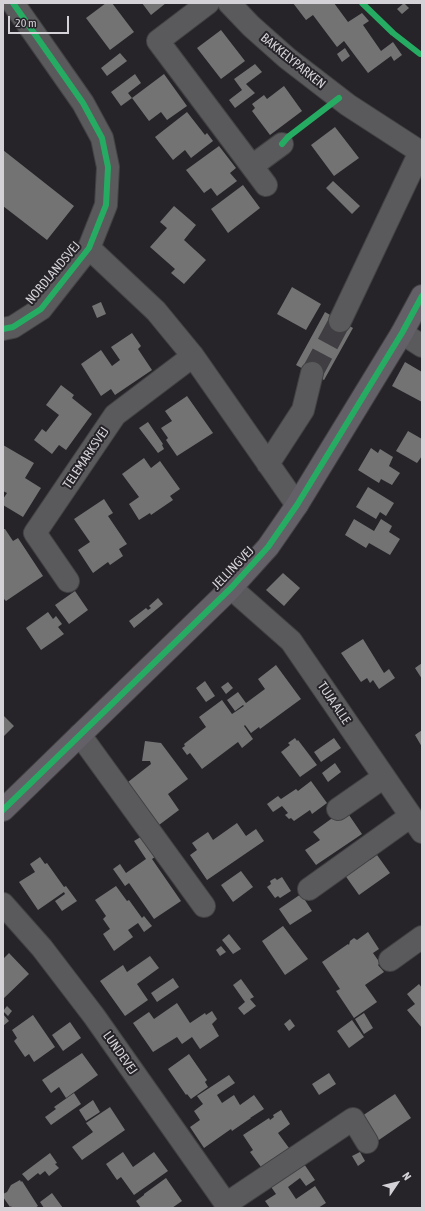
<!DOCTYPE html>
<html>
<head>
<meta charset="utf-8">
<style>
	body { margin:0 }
	#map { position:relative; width:425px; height:1211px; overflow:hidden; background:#262428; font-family:"Asap Condensed",sans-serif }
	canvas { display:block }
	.frame { position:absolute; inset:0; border:4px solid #d4d2d6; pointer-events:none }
	.north { position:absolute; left:377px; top:1163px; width:40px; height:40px; -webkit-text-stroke:3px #262329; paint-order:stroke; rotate:55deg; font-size:11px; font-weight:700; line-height:16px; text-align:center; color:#d4d2d6 }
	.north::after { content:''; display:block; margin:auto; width:14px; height:18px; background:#d4d2d6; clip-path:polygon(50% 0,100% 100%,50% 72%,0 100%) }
	.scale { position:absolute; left:8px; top:16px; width:61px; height:18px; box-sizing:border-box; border:2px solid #d4d2d6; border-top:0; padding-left:5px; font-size:12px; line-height:14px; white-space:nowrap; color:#d4d2d6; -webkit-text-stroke:3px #262329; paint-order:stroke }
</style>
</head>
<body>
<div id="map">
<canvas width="425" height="1211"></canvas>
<div class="frame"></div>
<div class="north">N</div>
<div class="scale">20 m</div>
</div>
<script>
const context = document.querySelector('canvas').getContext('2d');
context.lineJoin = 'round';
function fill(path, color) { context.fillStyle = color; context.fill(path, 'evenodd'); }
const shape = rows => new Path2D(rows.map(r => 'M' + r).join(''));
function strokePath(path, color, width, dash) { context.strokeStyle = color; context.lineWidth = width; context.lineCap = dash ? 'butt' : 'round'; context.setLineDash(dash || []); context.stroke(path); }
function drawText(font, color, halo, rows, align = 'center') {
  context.font = font + ' "Asap Condensed",sans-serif'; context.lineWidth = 4; context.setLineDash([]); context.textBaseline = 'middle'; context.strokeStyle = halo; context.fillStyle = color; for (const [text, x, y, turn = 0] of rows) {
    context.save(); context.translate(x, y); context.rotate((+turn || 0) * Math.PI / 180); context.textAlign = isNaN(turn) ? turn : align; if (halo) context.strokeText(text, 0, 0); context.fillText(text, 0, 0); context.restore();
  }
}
const building = shape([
	[106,3,112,3,134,32,110,50,86,18],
	[142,3,166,3,151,15],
	[293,3,334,3,348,22,362,13,369,21,363,25,381,51,393,42,402,55,394,61,391,56,368,73,344,41,337,47,313,15,306,20],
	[404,3,409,8,402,14,397,9],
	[221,30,245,61,221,79,197,48],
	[345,48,350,56,342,62,337,54],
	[120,53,127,61,107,76,101,68],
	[255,64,262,72,246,84,255,93,235,108,229,100,242,90,234,79],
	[135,74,141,83,128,93,132,98,164,74,187,106,167,120,161,112,149,121,132,98,121,106,111,92],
	[284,86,302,111,270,135,252,111,255,108,252,104,264,95,267,99],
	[187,112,205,135,207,133,213,141,191,158,185,150,173,160,155,137],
	[335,127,359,158,334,176,311,145],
	[219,146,236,168,230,173,237,181,217,196,211,188,204,193,186,170],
	[3,150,74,206,47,240,3,206],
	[333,181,360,206,352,214,326,188],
	[243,185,260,208,228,233,211,209],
	[174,206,196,225,184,240,206,260,184,284,171,273,175,269,150,247,167,228,160,222],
	[292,287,321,304,306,330,277,314],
	[101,302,106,314,97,318,92,306],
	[325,312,353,328,324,380,296,365],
	[132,333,141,346,138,349,152,370,115,395,111,389,101,396,81,364,101,350,112,366,120,360,111,347],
	[405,362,422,372,422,402,392,386],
	[61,385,74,395,72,398,92,414,66,450,59,445,52,454,34,440,42,429,46,432,59,415,46,405],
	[187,396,213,433,177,456,166,440,168,438,161,428,172,421,165,411],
	[148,422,163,444,162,445,164,449,158,453,139,428],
	[408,431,422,439,422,456,417,463,396,451],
	[3,445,34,463,25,478,41,488,23,517,3,505,3,499,7,493,3,491],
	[371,448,378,453,380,449,393,457,389,466,400,473,392,485,381,479,379,483,358,470],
	[144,458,151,468,160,461,180,489,170,496,173,500,151,515,150,513,139,520,129,504,139,497,122,474],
	[368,487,394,503,386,516,380,512,376,519,356,507],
	[104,499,113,513,108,516,127,544,119,549,123,556,110,565,108,562,93,573,78,550,90,542,74,519],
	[354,519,374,531,381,519,392,526,389,532,400,539,390,555,369,543,366,548,345,535],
	[3,529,5,529,13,541,18,538,43,576,6,601,3,598],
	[283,573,300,588,284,606,266,590],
	[75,591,88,610,69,624,55,605],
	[158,598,163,604,134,628,129,621,146,608,148,610,151,608,149,606],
	[48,612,53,619,56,616,62,624,58,627,64,634,41,650,26,628],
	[363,639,384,673,389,669,395,678,379,689,373,680,370,683,367,678,361,682,341,653],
	[422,663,422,679,415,668],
	[276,665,301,699,260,729,259,727,251,733,245,725,244,726,253,739,242,748,238,742,202,769,190,753,187,755,182,748,185,746,184,744,206,727,199,717,222,700,232,714,244,706,243,705,235,711,227,700,238,692,246,703,265,689,258,679],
	[205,681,215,696,206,702,196,688],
	[228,682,233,688,226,694,221,687],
	[3,715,14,726,3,737],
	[422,730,422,747,415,735],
	[295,738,297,741,298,740,317,765,300,777,281,752,290,745,288,743],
	[334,738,341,748,321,762,314,752],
	[145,741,161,743,188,779,168,794,179,810,159,825,128,782,151,764,150,761,142,761],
	[335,763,341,772,328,782,322,773],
	[311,781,327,803,312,814,310,810,294,821,291,818,289,819,285,815,288,813,282,806,273,812,267,804,278,796,281,799,296,789,298,791],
	[338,814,342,820,349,815,362,834,316,865,305,850,320,840,313,832],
	[237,823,246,836,256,829,264,841,207,880,190,855,197,850,192,843,208,832,213,840],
	[144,835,158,855,152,859,181,901,154,919,129,883,125,886,113,869,120,864,126,873,146,859,134,841],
	[366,854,370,860,377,855,390,873,359,895,342,871],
	[40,857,45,864,47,863,64,887,66,886,77,901,62,911,55,901,65,894,64,892,38,910,19,882,35,872,30,864],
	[241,871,253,887,233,902,221,885],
	[282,877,291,891,280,898,278,896,275,898,267,887,271,884,270,881,275,878,277,880],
	[116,886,127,901,129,900,142,918,144,916,152,926,144,932,138,923,128,930,133,937,114,951,103,934,110,929,103,919,106,916,95,900],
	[301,894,312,911,290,925,279,909],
	[283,926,308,959,285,975,262,941],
	[368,932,379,949,373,953,380,963,378,965,384,972,365,985,377,1002,354,1018,336,991,340,989,322,962,348,944,349,945,350,941,354,938,357,940],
	[229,934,241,949,233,954,222,940],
	[221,946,226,952,220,956,216,950],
	[9,953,29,974,3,999,3,959],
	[150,956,159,968,137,984,148,1000,125,1016,100,981,123,965,127,972],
	[173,978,179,987,157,1002,151,993],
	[241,979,254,997,250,999,256,1006,244,1015,238,1008,245,1002,233,985],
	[419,984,422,988,422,1028,407,1010,415,1004,407,994],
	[177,1003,190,1023,205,1013,206,1015,212,1011,217,1019,212,1024,219,1036,200,1049,192,1037,182,1044,177,1037,153,1052,133,1023,149,1012,154,1019],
	[7,1006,12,1011,8,1016,3,1011],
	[364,1013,373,1028,364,1034,355,1019],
	[3,1014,9,1021,3,1026],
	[33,1015,55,1047,34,1062,29,1054,25,1057,14,1041,17,1038,12,1030],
	[290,1019,295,1026,289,1031,284,1024],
	[352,1020,364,1037,349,1048,337,1031],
	[70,1022,81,1038,63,1051,52,1035],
	[82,1053,98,1075,66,1098,59,1087,51,1093,42,1080],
	[189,1054,207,1080,205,1082,208,1087,191,1099,187,1094,186,1095,168,1069],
	[329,1073,336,1084,319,1095,312,1084],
	[229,1075,235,1083,217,1095,222,1103,234,1095,240,1105,254,1095,264,1109,250,1118,251,1118,232,1131,231,1129,204,1148,190,1127,200,1120,194,1111,203,1104,197,1096],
	[74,1093,81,1104,51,1125,45,1117,56,1109,54,1107],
	[395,1094,411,1118,373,1144,356,1120],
	[93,1100,100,1112,86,1121,79,1110],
	[110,1107,125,1130,82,1160,72,1147,93,1132,86,1123],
	[281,1110,290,1124,278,1133,289,1148,261,1167,250,1152,253,1150,243,1135,269,1118,270,1120,274,1117,273,1115],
	[123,1152,133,1167,154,1152,168,1171,134,1195,121,1177,117,1180,106,1164],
	[360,1152,365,1161,358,1166,352,1156],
	[50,1153,57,1163,55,1164,59,1168,49,1176,45,1171,40,1175,38,1173,28,1181,22,1174],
	[302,1161,315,1180,306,1186,300,1178,288,1187,296,1199,315,1186,326,1203,318,1208,270,1208,265,1201,276,1194,269,1184],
	[166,1178,182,1201,172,1208,141,1208,136,1201,144,1195,144,1194],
	[20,1180,21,1182,22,1181,38,1206,35,1208,12,1208,11,1206,10,1207,3,1197,3,1194,7,1192,11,1185],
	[52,1193,63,1208,44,1208,40,1202]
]);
const minorTunnel = shape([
	[312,373,340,321]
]);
const minor = shape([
	[208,3,158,41,266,185],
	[229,3,251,26,287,58,348,105,422,153],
	[252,166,282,144],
	[89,248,156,311,193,356,297,505],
	[340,321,420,152],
	[3,329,13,327,41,309,89,248,106,205,108,167,102,138,83,103,13,3],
	[402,333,422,346],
	[268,464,303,410,312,373],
	[68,581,35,533,115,415,193,356],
	[231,588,291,641,422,832],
	[80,735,204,906],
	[338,809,384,777],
	[309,889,411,816],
	[3,904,42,948,94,1016,229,1208],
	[390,960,422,937],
	[226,1204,353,1119,367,1142]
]);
const major = shape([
	[3,810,231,588,268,547,297,505,402,333,422,296]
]);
const cycleway = shape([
	[362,3,393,33,420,54,422,54],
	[282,144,288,137,339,98],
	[3,329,13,327,41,309,89,248,106,205,108,167,102,138,83,103,13,3],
	[3,810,231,588,268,547,297,505,402,333,422,296]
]);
const streetNames = [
	["BAKKELYPARKEN",293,61,39],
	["NORDLANDSVEJ",53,273,-50],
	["TELEMARKSVEJ",86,458,-56],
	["JELLINGVEJ",233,568,-46],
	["TUJA ALLE",334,703,56],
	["LUNDEVEJ",120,1053,55]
];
fill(building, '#737374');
strokePath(minorTunnel, '#403e42', 22, [22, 11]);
strokePath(minor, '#424143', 24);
strokePath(major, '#424143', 24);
strokePath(minor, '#5a595c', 22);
strokePath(major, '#646068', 22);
strokePath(cycleway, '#26ab63', 6);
drawText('13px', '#d4d2d6', '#262329', streetNames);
</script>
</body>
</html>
